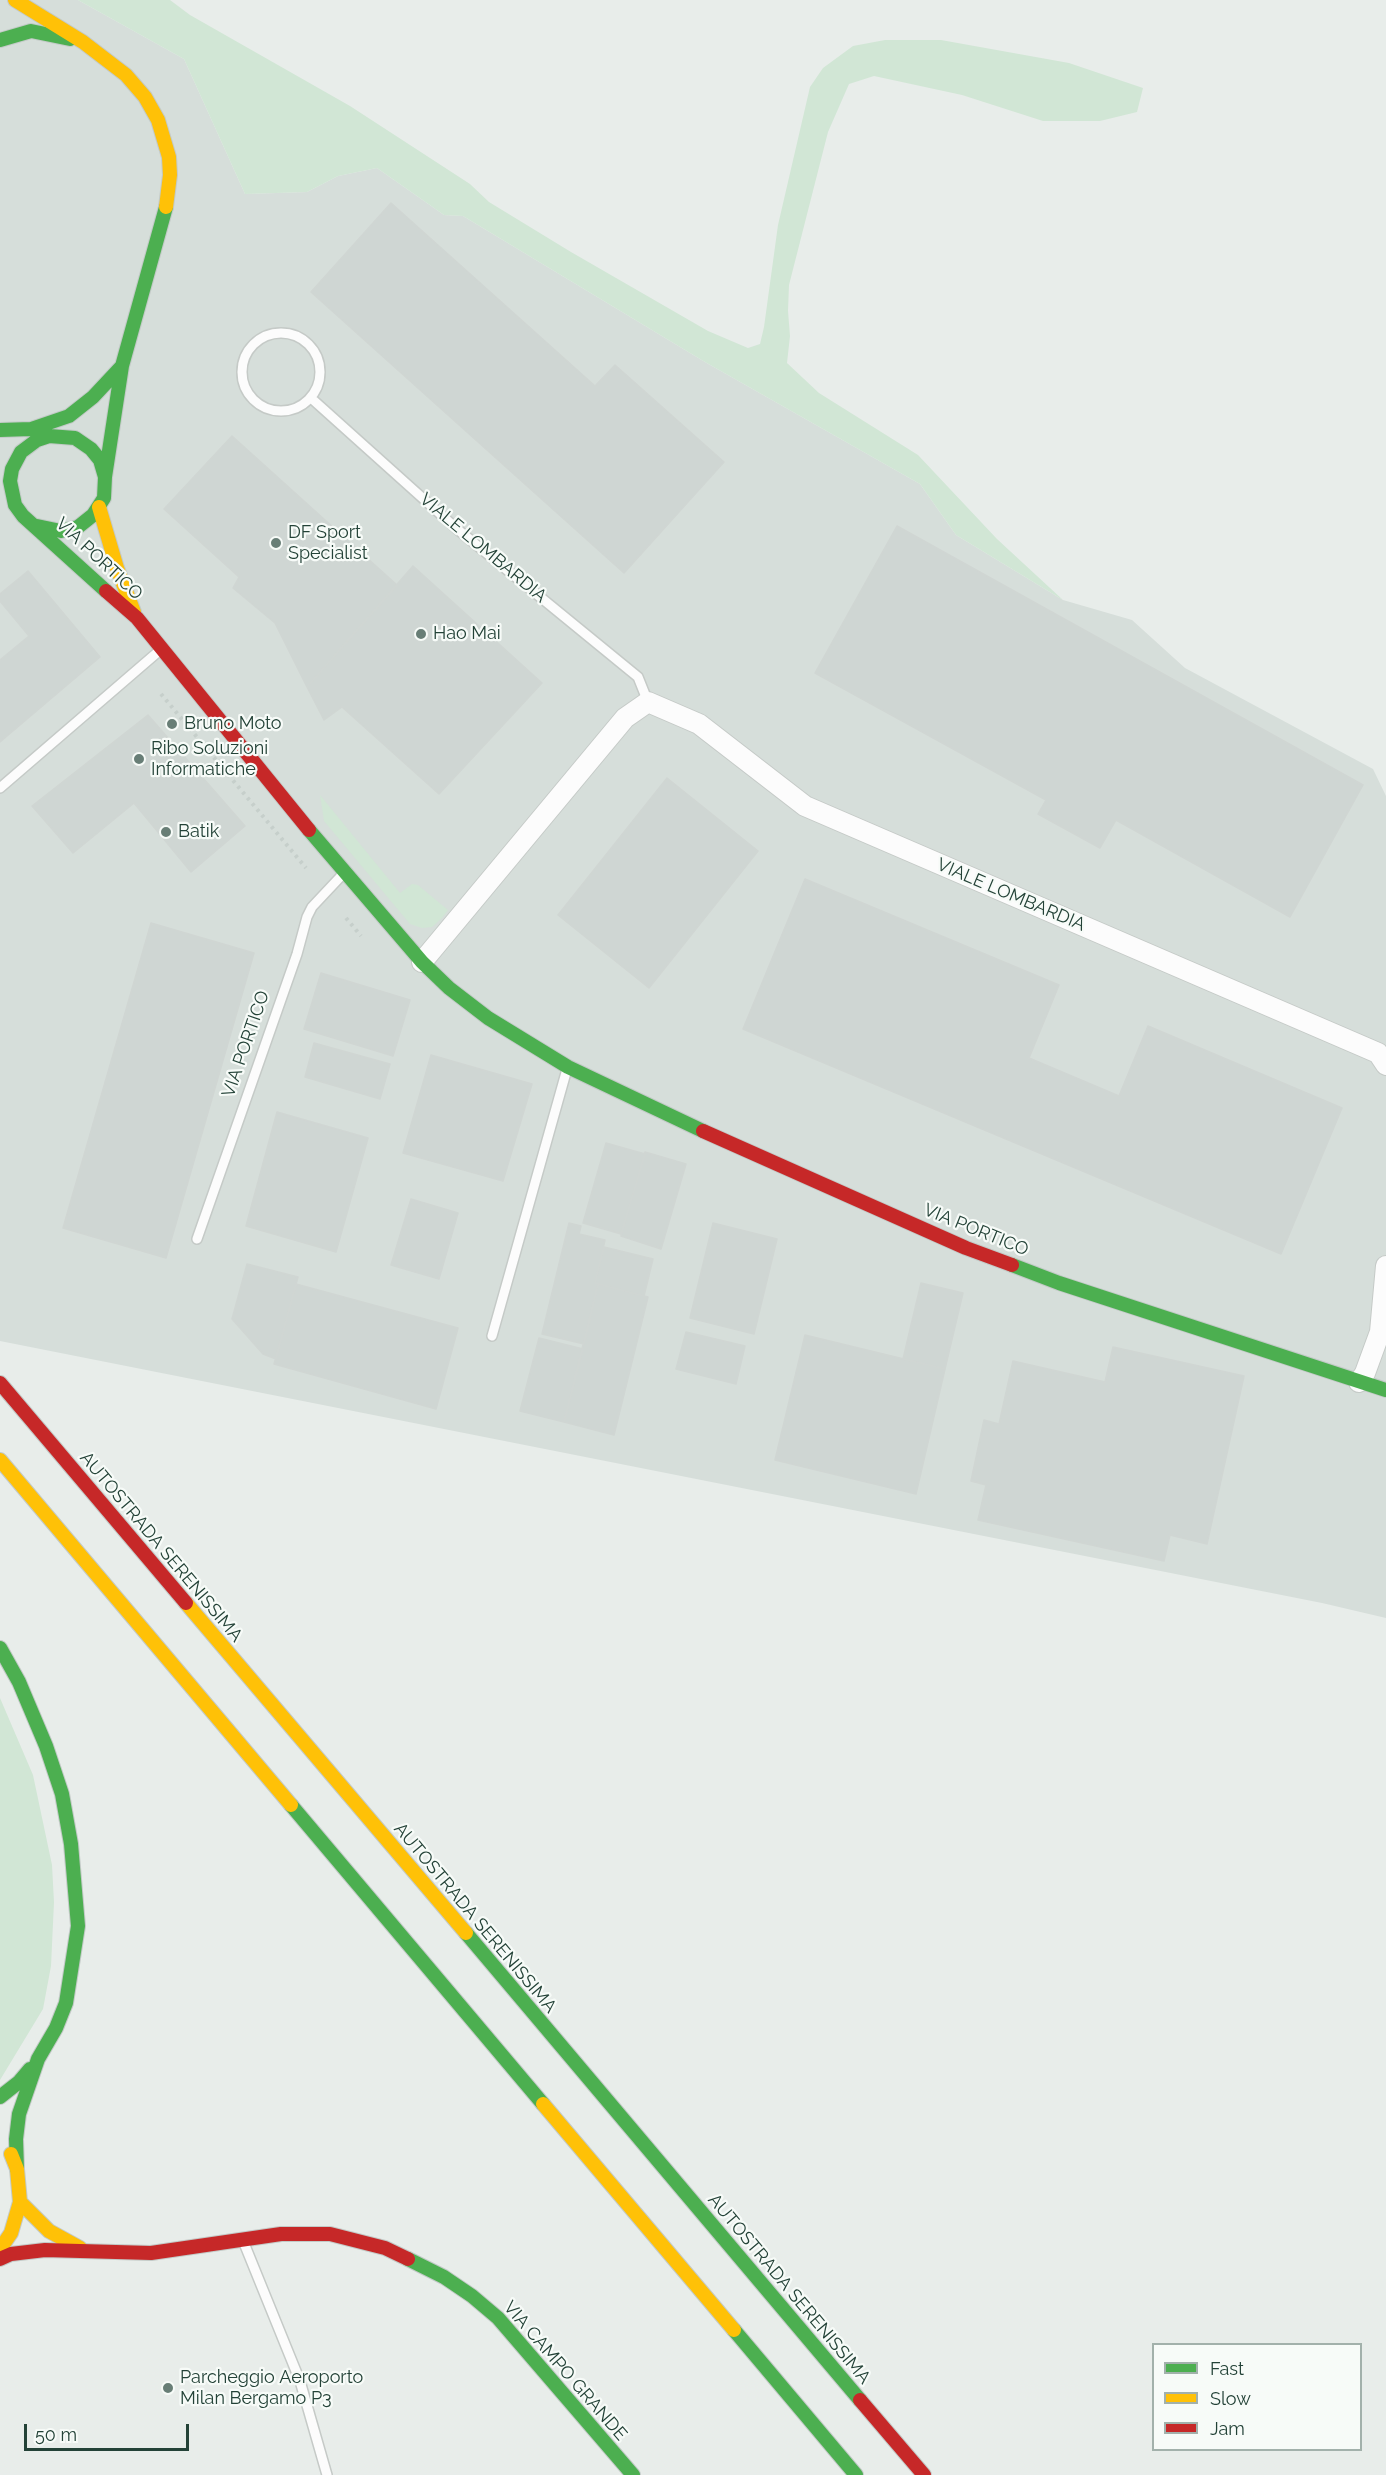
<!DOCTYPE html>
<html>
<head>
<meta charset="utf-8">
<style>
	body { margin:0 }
	#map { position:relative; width:1386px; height:2475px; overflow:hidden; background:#e8edea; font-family:Raleway,sans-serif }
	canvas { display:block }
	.legend { position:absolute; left:1152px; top:2343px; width:210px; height:108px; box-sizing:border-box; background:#f7fbf8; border:2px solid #a2b1ab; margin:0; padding:8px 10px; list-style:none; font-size:18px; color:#234237 }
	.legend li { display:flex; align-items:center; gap:12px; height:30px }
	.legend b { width:30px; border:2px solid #a2b1ab }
	.scale { position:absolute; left:24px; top:2424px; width:165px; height:27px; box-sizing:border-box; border:3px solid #234237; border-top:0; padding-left:8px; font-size:18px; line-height:21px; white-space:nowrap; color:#234237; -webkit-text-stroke:4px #f7fbf8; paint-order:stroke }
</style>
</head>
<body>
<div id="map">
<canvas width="1386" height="2475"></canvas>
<ul class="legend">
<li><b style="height:8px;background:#4caf50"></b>Fast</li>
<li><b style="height:8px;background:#ffc107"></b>Slow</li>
<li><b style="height:8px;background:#c62828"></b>Jam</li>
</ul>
<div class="scale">50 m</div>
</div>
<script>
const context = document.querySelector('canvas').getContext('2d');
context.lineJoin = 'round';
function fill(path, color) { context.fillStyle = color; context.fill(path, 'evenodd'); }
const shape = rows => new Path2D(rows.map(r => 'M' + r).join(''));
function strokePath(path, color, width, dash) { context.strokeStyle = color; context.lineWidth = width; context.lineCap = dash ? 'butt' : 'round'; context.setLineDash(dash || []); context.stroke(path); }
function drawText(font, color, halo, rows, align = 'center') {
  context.font = font + ' Raleway,sans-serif'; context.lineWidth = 4.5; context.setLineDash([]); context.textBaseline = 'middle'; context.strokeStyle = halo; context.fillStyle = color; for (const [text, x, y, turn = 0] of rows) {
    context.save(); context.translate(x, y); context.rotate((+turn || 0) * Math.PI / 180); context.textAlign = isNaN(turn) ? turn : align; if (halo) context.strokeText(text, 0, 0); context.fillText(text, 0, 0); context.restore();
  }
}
const built = shape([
	[0,0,78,0,184,59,245,194,307,192,338,176,377,168,444,215,463,216,705,362,920,484,956,535,1063,600,1132,620,1185,668,1373,769,1386,796,1386,1618,1322,1603,0,1341]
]);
const green = shape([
	[78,0,170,0,190,15,350,106,470,184,489,202,571,252,708,331,748,348,760,344,764,327,778,225,810,87,823,68,853,46,885,40,941,40,1069,63,1143,88,1137,112,1100,121,1043,121,962,95,874,76,849,84,828,132,789,285,788,311,790,336,787,363,819,393,918,455,997,539,1063,600,956,535,920,484,705,362,463,216,444,215,377,168,338,176,307,192,245,194,184,59],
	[320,795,400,893,412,884,418,885,448,910,442,918,432,927,422,928,410,924,324,821],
	[0,1698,33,1775,52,1865,54,1902,51,1966,43,2009,0,2080]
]);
const building = shape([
	[391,203,595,386,615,365,724,462,624,573,311,292,391,203],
	[232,436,397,585,307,687,275,623,233,588,239,577,164,509,232,436],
	[897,526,1363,785,1290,917,1116,820,1100,848,1038,814,1046,800,815,673,897,526],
	[413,566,542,683,439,794,342,707,324,720,307,687,413,566],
	[28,571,100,657,0,742,0,660,29,636,0,601,0,594,28,571],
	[148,715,245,826,191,872,134,803,73,853,32,806,148,715],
	[667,778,758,851,649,988,558,915,667,778],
	[805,879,1059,985,1029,1058,1119,1096,1148,1026,1342,1108,1281,1254,743,1029,805,879],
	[151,923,254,953,166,1258,63,1228,151,923],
	[321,973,410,1000,393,1056,304,1029,321,973],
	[314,1043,390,1064,380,1099,305,1077,314,1043],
	[431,1055,532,1084,503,1181,403,1153,431,1055],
	[277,1112,368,1138,336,1252,246,1226,277,1112],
	[606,1143,645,1154,621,1234,583,1223,606,1143],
	[645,1152,686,1164,661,1249,621,1236,645,1152],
	[411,1199,458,1213,439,1279,391,1265,411,1199],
	[569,1223,581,1226,579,1234,605,1240,595,1283,598,1284,584,1344,542,1334,569,1223],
	[713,1223,777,1239,754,1334,690,1318,713,1223],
	[604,1247,653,1259,644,1296,595,1283,604,1247],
	[247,1264,298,1277,276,1359,263,1354,232,1319,247,1264],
	[921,1283,963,1293,945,1369,903,1359,921,1283],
	[296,1284,458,1328,436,1409,274,1364,296,1284],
	[598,1284,648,1297,614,1435,564,1422,598,1284],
	[686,1332,745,1346,736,1384,676,1369,686,1332],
	[805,1335,945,1369,916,1494,775,1460,805,1335],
	[539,1338,583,1349,564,1422,520,1411,539,1338],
	[1113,1347,1244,1376,1207,1544,1170,1535,1164,1561,978,1520,986,1485,971,1481,984,1420,999,1424,1013,1361,1105,1382,1113,1347]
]);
const path = shape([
	[161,694,306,868],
	[346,918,361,936]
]);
const lane = shape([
	'242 372a39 39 0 1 1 78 0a39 39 0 1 1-78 0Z',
	[311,398,457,529,638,677,648,702],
	[0,788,159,651],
	[197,1239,297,954,307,917,312,907,343,874],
	[492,1336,567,1069],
	[244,2243,300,2381,327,2475]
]);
const street = shape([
	[422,962,625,718,648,702,699,724,805,806,1378,1053,1386,1065],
	[1359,1382,1365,1373,1380,1332,1386,1266]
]);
const fast = shape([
	[0,40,31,31,70,39],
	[0,430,31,429,69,416,93,397,122,366],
	[105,477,122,366,166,207],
	[37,526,61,531,78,527,93,515,104,498,105,477,100,460,91,449,75,438,49,436,37,440,21,452,12,469,10,481,15,505,23,516,106,591],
	[309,830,422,962,449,988,488,1018,568,1067,703,1131],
	[1012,1265,1059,1283,1386,1390],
	[0,1648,19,1682,46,1746,62,1794,71,1844,78,1926,66,2003,56,2028,38,2059,19,2114,16,2139,17,2169],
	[291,1805,543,2104],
	[466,1933,860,2400],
	[0,2097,19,2082,30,2069],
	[408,2259,444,2277,472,2296,498,2318,633,2475],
	[734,2330,856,2475]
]);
const slow = shape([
	[15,0,83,42,126,75,145,97,158,120,169,157,170,175,166,207],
	[99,507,117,568,134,612],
	[0,1460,291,1805],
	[186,1603,466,1933],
	[543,2104,734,2330],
	[20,2202,49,2231,80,2248],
	[0,2249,11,2233,20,2202,17,2169,11,2154]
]);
const jam = shape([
	[106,591,137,618,309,830],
	[703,1131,966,1248,1012,1265],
	[0,1383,186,1603],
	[0,2259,11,2254,45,2250,151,2253,281,2234,330,2234,385,2248,408,2259],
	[860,2400,924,2475]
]);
const markers = [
	[276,543,6,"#687e76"],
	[421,634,6,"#687e76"],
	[172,724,6,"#687e76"],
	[139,759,6,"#687e76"],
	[166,832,6,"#687e76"],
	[168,2388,6,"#687e76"]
];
const poiNames = [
	["DF Sport",288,533],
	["Specialist",288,554],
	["Hao Mai",433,634],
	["Bruno Moto",184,724],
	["Ribo Soluzioni",151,749],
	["Informatiche",151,770],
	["Batik",178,832],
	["Parcheggio Aeroporto",180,2378],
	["Milan Bergamo P3",180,2399]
];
const streetNames = [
	["VIALE LOMBARDIA",483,548,40],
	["VIA PORTICO",99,559,43],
	["VIALE LOMBARDIA",1011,895,23],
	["VIA PORTICO",246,1044,-71],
	["VIA PORTICO",976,1230,22],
	["AUTOSTRADA SERENISSIMA",161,1547,50],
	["AUTOSTRADA SERENISSIMA",475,1918,50],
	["AUTOSTRADA SERENISSIMA",789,2289,50],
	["VIA CAMPO GRANDE",565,2371,49]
];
fill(built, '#d6deda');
fill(green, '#d1e6d5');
fill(building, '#cfd6d3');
strokePath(building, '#d0d6d3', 1.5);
strokePath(lane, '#c5cac7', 12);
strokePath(street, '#c5cac7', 22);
strokePath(fast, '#c3cac7', 16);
strokePath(slow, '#c3cac7', 16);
strokePath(jam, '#c3cac7', 16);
strokePath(path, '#c6cfcb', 4, [3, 4.5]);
strokePath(lane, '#fcfcfc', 9);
strokePath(street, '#fcfcfc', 20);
strokePath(fast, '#4caf50', 14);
strokePath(slow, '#ffc107', 14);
strokePath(jam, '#c62828', 14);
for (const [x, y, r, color] of markers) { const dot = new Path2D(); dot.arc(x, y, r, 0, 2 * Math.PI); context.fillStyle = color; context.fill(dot); strokePath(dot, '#f7fbf8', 2); }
drawText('18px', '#234237', '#f7fbf8', poiNames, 'left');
drawText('18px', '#234237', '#f7fbf8', streetNames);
</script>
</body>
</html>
